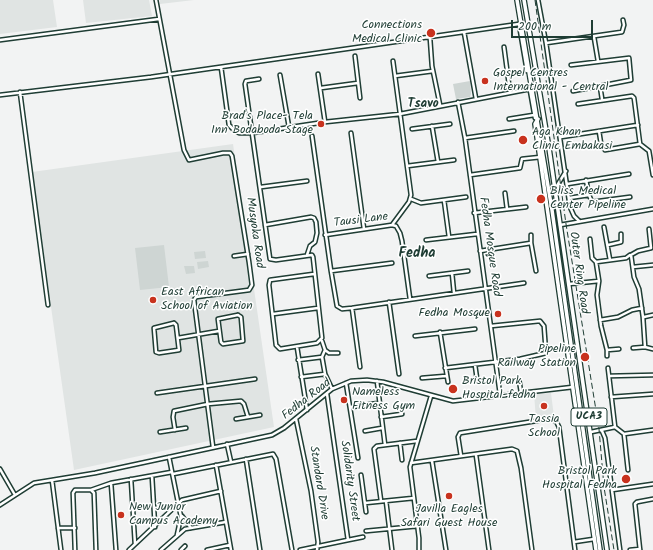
<!DOCTYPE html>
<html>
<head>
<meta charset="utf-8">
<style>
	body { margin:0 }
	#map { position:relative; width:653px; height:550px; overflow:hidden; background:#f2f3f3; font-family:Kalam,sans-serif }
	canvas { display:block }
	.scale { position:absolute; left:511px; top:20px; width:82px; height:18px; box-sizing:border-box; border:2px solid #1f3d34; border-top:0; padding-left:5px; font-size:12px; line-height:14px; white-space:nowrap; color:#1f3d34; -webkit-text-stroke:3px #fff; paint-order:stroke }
</style>
</head>
<body>
<div id="map">
<canvas width="653" height="550"></canvas>
<div class="scale">200 m</div>
</div>
<script>
const context = document.querySelector('canvas').getContext('2d');
context.lineJoin = 'round';
function fill(path, color) { context.fillStyle = color; context.fill(path, 'evenodd'); }
const shape = rows => new Path2D(rows.map(r => 'M' + r).join(''));
function strokePath(path, color, width, dash) { context.strokeStyle = color; context.lineWidth = width; context.lineCap = dash ? 'butt' : 'round'; context.setLineDash(dash || []); context.stroke(path); }
function drawText(font, color, halo, rows, align = 'center') {
  context.font = font + ' Kalam,sans-serif'; context.lineWidth = 3; context.setLineDash([]); context.textBaseline = 'middle'; context.strokeStyle = halo; context.fillStyle = color; for (const [text, x, y, turn = 0] of rows) {
    context.save(); context.translate(x, y); context.rotate((+turn || 0) * Math.PI / 180); context.textAlign = isNaN(turn) ? turn : align; if (halo) context.strokeText(text, 0, 0); context.fillText(text, 0, 0); context.restore();
  }
}
const built = shape([
	[0,0,53,0,57,27,0,34],
	[83,0,149,0,152,16,86,23],
	[160,0,194,0,160,4],
	[233,144,274,427,74,470,32,172],
	[551,393,554,417,536,419,534,394]
]);
const green = shape([
	[470,81,471,94,470,97,456,99,453,84],
	[164,245,169,287,140,290,135,248],
	[205,251,206,258,195,259,194,252],
	[208,261,209,267,198,269,197,262],
	[184,266,194,266,195,273,186,274]
]);
const minor = shape([
	[156,0,184,150,189,160,223,153,230,153,232,156,249,262,252,285,249,290,196,297,194,300,213,447],
	[538,0,546,43],
	[464,32,476,99],
	[594,37,598,61],
	[430,38,432,66,440,105],
	[0,40,159,19],
	[504,47,510,92],
	[355,56,360,98],
	[571,65,629,58,631,80,600,86,602,99],
	[221,67,229,125,234,130,239,133,252,133,325,122,400,114,530,89],
	[318,74,325,122],
	[280,75,289,127],
	[395,76,433,71],
	[259,79,246,81,245,84,270,259,276,260,312,255,313,257,322,338,317,343,280,349,276,345,269,285,270,280,314,274],
	[321,88,358,83],
	[530,90,535,118],
	[573,91,600,86],
	[20,92,48,305],
	[0,95,151,77,519,24,527,71],
	[458,102,465,138,500,394],
	[578,104,632,96,634,98,640,144,649,151,653,175],
	[509,119,534,115],
	[432,126,438,162],
	[412,129,450,124],
	[599,131,601,144,605,150,640,144],
	[351,133,364,229],
	[312,136,331,271],
	[561,137,638,125],
	[465,138,514,131],
	[407,166,454,160],
	[470,175,520,168,522,159,541,157],
	[567,184,629,174],
	[261,187,307,181],
	[555,189,566,171],
	[505,193,507,209],
	[589,195,592,202,630,197],
	[569,198,589,195,586,180],
	[411,199,421,203,466,197],
	[444,200,449,237],
	[474,213,526,207],
	[579,221,574,216,570,207,546,43,622,32,624,25,623,20],
	[265,225,311,217,314,218,316,222,317,233,315,242,310,246,307,255],
	[392,225,409,202,411,195,393,61],
	[560,225,653,209],
	[604,227,610,260],
	[325,235,392,225,396,226,400,233,402,241,410,299],
	[590,239,592,258,596,262,599,281,597,295,601,326,607,350,619,349],
	[426,240,477,234],
	[531,243,531,235],
	[608,245,621,242,621,234],
	[480,251,531,243,536,271],
	[234,256,248,254],
	[596,262,626,258,630,255],
	[392,263,331,271,337,306,342,309,352,308,524,283],
	[633,267,653,265],
	[452,273,454,293],
	[429,276,468,271],
	[569,284,599,281],
	[389,302,399,374],
	[352,308,360,367],
	[273,314,318,308],
	[238,315,241,317,243,341,223,344,221,342,218,319,238,315],
	[644,317,653,315],
	[600,320,618,317,632,310,642,308],
	[174,323,176,325,179,350,159,353,156,352,154,328,174,323],
	[440,332,448,382],
	[415,336,475,329],
	[178,338,219,331],
	[322,341,325,350,329,353,338,353],
	[297,347,307,410],
	[645,347,643,317,639,289,634,277,631,255,638,251,651,248,649,229],
	[633,348,645,347,653,349],
	[607,350,607,356],
	[322,357,325,350],
	[298,360,322,357,325,374,332,389],
	[475,365,477,379],
	[445,368,520,359,546,353,544,326,540,321,491,326],
	[608,368,615,427],
	[609,376,653,375],
	[301,377,325,374],
	[422,378,446,376],
	[519,380,521,392],
	[377,381,385,445],
	[346,383,358,458],
	[157,393,255,379],
	[611,397,653,394],
	[351,407,379,403],
	[381,417,402,414],
	[236,419,260,415],
	[296,419,311,491,318,542,317,550],
	[175,430,173,417,174,411,208,404,241,401,244,404,248,417],
	[365,431,382,428],
	[602,431,605,438,620,550],
	[160,432,186,428],
	[591,432,615,427,624,434,653,430],
	[624,434,628,470],
	[400,443,402,460],
	[227,444,231,462],
	[476,455,489,550],
	[461,456,458,437,460,433,548,419,556,421,559,427,575,550],
	[169,457,181,517,177,535],
	[246,459,260,550],
	[432,461,446,550],
	[411,463,512,449,517,451,521,468,532,550],
	[216,465,231,550],
	[0,469,15,495],
	[173,474,273,454,276,459,292,550],
	[361,475,366,512],
	[152,476,155,527],
	[131,479,135,544],
	[52,480,61,550],
	[91,490,111,483],
	[612,490,653,484],
	[381,501,374,449,377,446,417,441],
	[386,501,392,550],
	[365,503,414,498],
	[0,505,34,483,95,473,272,435,284,428,332,389,351,381,367,380,383,382,453,401,573,387],
	[182,516,191,528],
	[58,528,75,528],
	[366,531,418,526],
	[348,540,363,537],
	[574,542,594,539],
	[75,550,73,493,75,490,91,490,94,493,96,550],
	[116,550,111,483,172,472],
	[129,550,182,500,221,491],
	[161,550,185,529,226,522],
	[181,550,185,546],
	[207,550,230,545],
	[300,550,348,540,327,394],
	[419,550,419,538,410,467,431,396],
	[630,550,640,549],
	[640,550,635,504,637,502,653,499]
]);
const major = shape([
	[517,0,552,210,600,550],
	[524,0,549,148,607,550],
	[538,119,535,124,537,137,596,550]
]);
const rail = shape([
	[535,0,566,224,599,429,604,487,614,550]
]);
const markers = [
	[431,33,5,"#c8321e"],
	[485,81,4,"#c8321e"],
	[321,124,4,"#c8321e"],
	[523,140,5,"#c8321e"],
	[541,199,5,"#c8321e"],
	[153,300,4,"#c8321e"],
	[498,314,4,"#c8321e"],
	[585,357,5,"#c8321e"],
	[453,389,5,"#c8321e"],
	[344,400,4,"#c8321e"],
	[544,406,4,"#c8321e"],
	[626,479,5,"#c8321e"],
	[449,496,4,"#c8321e"],
	[121,515,4,"#c8321e"]
];
const shields = [
	[589,417,36]
];
const shieldNames = [
	["UCA3",589,417]
];
const poiNames = [
	["Connections",422,26,"right"],
	["Medical Clinic",422,40,"right"],
	["Gospel Centres",493,74],
	["International - Central",493,88],
	["Brad's Place- Tela",313,117,"right"],
	["Inn Bodaboda Stage",313,131,"right"],
	["Aga Khan",532,133],
	["Clinic Embakasi",532,147],
	["Bliss Medical",550,192],
	["Center Pipeline",550,206],
	["East African",161,293],
	["School of Aviation",161,307],
	["Fedha Mosque",490,314,"right"],
	["Pipeline",576,350,"right"],
	["Railway Station",576,364,"right"],
	["Bristol Park",462,382],
	["Hospital-fedha",462,396],
	["Nameless",352,393],
	["Fitness Gym",352,407],
	["Tassia",544,420,"center"],
	["School",544,434,"center"],
	["Bristol Park",617,472,"right"],
	["Hospital Fedha",617,486,"right"],
	["New Junior",129,508],
	["Campus Academy",129,522],
	["Javilla Eagles",449,510,"center"],
	["Safari Guest House",449,524,"center"]
];
const streetNames = [
	["Tausi Lane",361,221,-7],
	["Musyoka Road",254,233,82],
	["Fedha Mosque Road",489,247,82],
	["Outer Ring Road",578,273,82],
	["Fedha Road",307,400,-38],
	["Solidarity Street",349,481,82],
	["Standard Drive",318,483,81]
];
const neighbourhoodNames = [
	["Tsavo",423,105]
];
const quarterNames = [
	["Fedha",417,255]
];
fill(built, '#e0e4e3');
fill(green, '#ced5d3');
strokePath(minor, '#1f3d34', 5.5);
strokePath(major, '#1f3d34', 6);
strokePath(minor, '#fff', 2.5);
strokePath(major, '#fff', 3.5);
strokePath(rail, '#1f3d34', 1, [6, 3]);
for (const [x, y, r, color] of markers) { const dot = new Path2D(); dot.arc(x, y, r, 0, 2 * Math.PI); context.fillStyle = color; context.fill(dot); strokePath(dot, '#fff', 1.5); }
for (const [x, y, w] of shields) { const box = new Path2D(); box.roundRect(x - w / 2, y - 9, w, 18, 3); context.fillStyle = '#fff'; context.fill(box); strokePath(box, '#1f3d34', 1); }
drawText('bold 11px', '#1f3d34', null, shieldNames);
drawText('12px', '#1f3d34', '#fff', poiNames, 'left');
drawText('12px', '#1f3d34', '#fff', streetNames);
drawText('bold 13px', '#1f3d34', '#fff', neighbourhoodNames);
drawText('bold 14px', '#1f3d34', '#fff', quarterNames);
</script>
</body>
</html>
